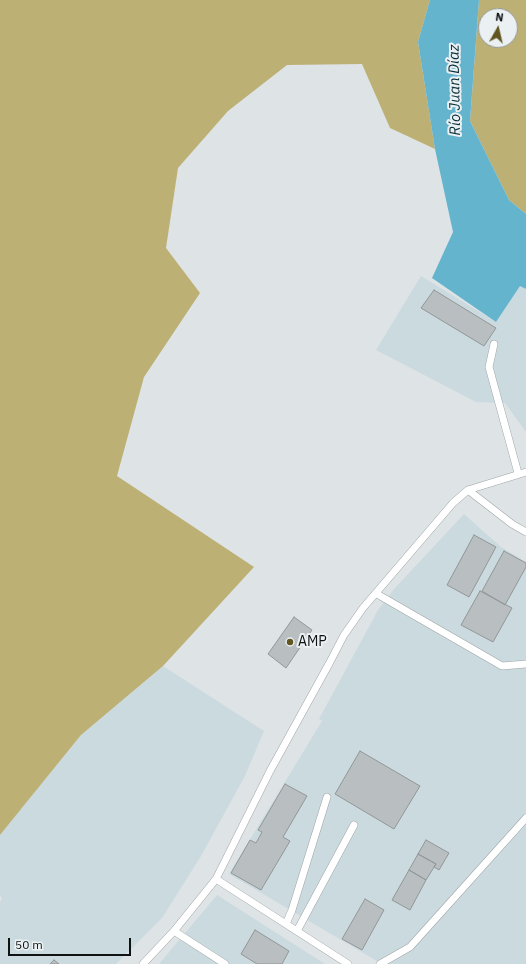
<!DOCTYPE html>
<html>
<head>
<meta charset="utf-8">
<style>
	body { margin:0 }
	#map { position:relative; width:526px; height:964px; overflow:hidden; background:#dee3e6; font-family:"IBM Plex Sans",sans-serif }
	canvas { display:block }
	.north { position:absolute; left:478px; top:8px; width:40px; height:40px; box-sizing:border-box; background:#ebf1f3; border:1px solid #939799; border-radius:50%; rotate:8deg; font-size:11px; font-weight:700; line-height:16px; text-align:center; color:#0f1112 }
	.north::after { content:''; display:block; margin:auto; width:14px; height:18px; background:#615622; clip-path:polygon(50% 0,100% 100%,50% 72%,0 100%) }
	.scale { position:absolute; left:8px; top:938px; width:123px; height:18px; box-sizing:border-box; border:2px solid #0f1112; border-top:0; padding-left:5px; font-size:12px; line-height:14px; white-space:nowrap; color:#0f1112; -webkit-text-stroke:3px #ebf1f3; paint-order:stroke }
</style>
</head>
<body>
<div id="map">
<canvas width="526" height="964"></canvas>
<div class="north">N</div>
<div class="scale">50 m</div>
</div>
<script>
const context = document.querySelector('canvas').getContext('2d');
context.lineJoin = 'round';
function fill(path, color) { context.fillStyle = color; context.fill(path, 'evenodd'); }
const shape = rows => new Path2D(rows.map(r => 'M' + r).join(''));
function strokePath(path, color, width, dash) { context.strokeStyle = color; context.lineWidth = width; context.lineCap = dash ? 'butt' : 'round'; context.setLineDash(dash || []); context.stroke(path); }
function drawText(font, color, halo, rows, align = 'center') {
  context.font = font + ' "IBM Plex Sans",sans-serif'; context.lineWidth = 4; context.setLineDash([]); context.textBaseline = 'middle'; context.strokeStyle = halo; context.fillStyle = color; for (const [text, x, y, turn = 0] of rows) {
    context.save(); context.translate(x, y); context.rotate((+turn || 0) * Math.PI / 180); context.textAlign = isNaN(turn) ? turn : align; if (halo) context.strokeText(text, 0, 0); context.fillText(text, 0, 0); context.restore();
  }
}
const built = shape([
	[421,276,496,322,520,285,526,289,526,432,505,403,476,402,376,350],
	[464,514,501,547,526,562,526,964,382,964,229,874,322,721,319,719,378,610,394,589],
	[163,666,264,731,245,776,201,856,162,918,116,964,0,964,0,902,2,899,0,895,0,835,81,735],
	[217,895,325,964,159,964]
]);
const green = shape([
	[0,0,430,0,418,42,435,149,390,128,362,64,287,65,228,111,178,168,166,248,200,293,144,377,117,476,254,567,163,666,81,735,0,835],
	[479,0,526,0,526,214,509,200,470,121],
	[486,16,510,16,510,40,486,40]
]);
const water = shape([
	[430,0,479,0,470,121,509,200,526,214,526,289,520,286,496,322,432,278,453,232,435,149,418,42]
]);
const building = shape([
	[434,290,496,328,484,346,421,308,434,290],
	[474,535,496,547,469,597,447,585,474,535],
	[504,551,526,563,526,567,505,605,482,591,504,551],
	[480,591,512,608,493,642,461,625,480,591],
	[294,617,312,630,286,668,268,654,294,617],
	[360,751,420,786,394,829,335,794,360,751],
	[285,784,307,796,283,837,290,841,261,890,231,873,250,840,256,843,262,832,258,830,285,784],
	[426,840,449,853,439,870,434,867,436,864,418,854,426,840],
	[418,854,436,864,426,880,409,870,418,854],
	[409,870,426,880,410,910,392,900,409,870],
	[365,899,384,910,362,950,342,939,365,899],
	[255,930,289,951,282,964,257,964,241,954,255,930],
	[54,960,59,964,50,964,54,960]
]);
const service = shape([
	[494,344,489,367,518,473],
	[468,490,512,524,526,532],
	[377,594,502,666,526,664],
	[216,879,348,964],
	[286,924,292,910,327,797],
	[174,931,225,964],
	[297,931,354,825],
	[143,964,174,931,216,879,270,771,330,662,344,635,363,608,453,503,468,490,526,472],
	[380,964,410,947,526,818]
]);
const markers = [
	[290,642,4,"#615622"]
];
const poiNames = [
	["AMP",298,642]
];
const waterNames = [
	["Río Juan Díaz",455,90,-91]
];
fill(built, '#cbdadf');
fill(green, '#bdb074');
fill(water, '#65b4ce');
fill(building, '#b9bec0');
strokePath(building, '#929799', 1);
strokePath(service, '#9fa5a7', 8);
strokePath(service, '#fff', 7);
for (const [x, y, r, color] of markers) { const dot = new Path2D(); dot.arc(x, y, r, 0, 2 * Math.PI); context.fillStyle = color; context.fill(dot); strokePath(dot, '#ebf1f3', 1.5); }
drawText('14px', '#0f1112', '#ebf1f3', poiNames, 'left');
drawText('italic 15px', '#072e3a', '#ebf1f3', waterNames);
</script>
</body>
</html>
